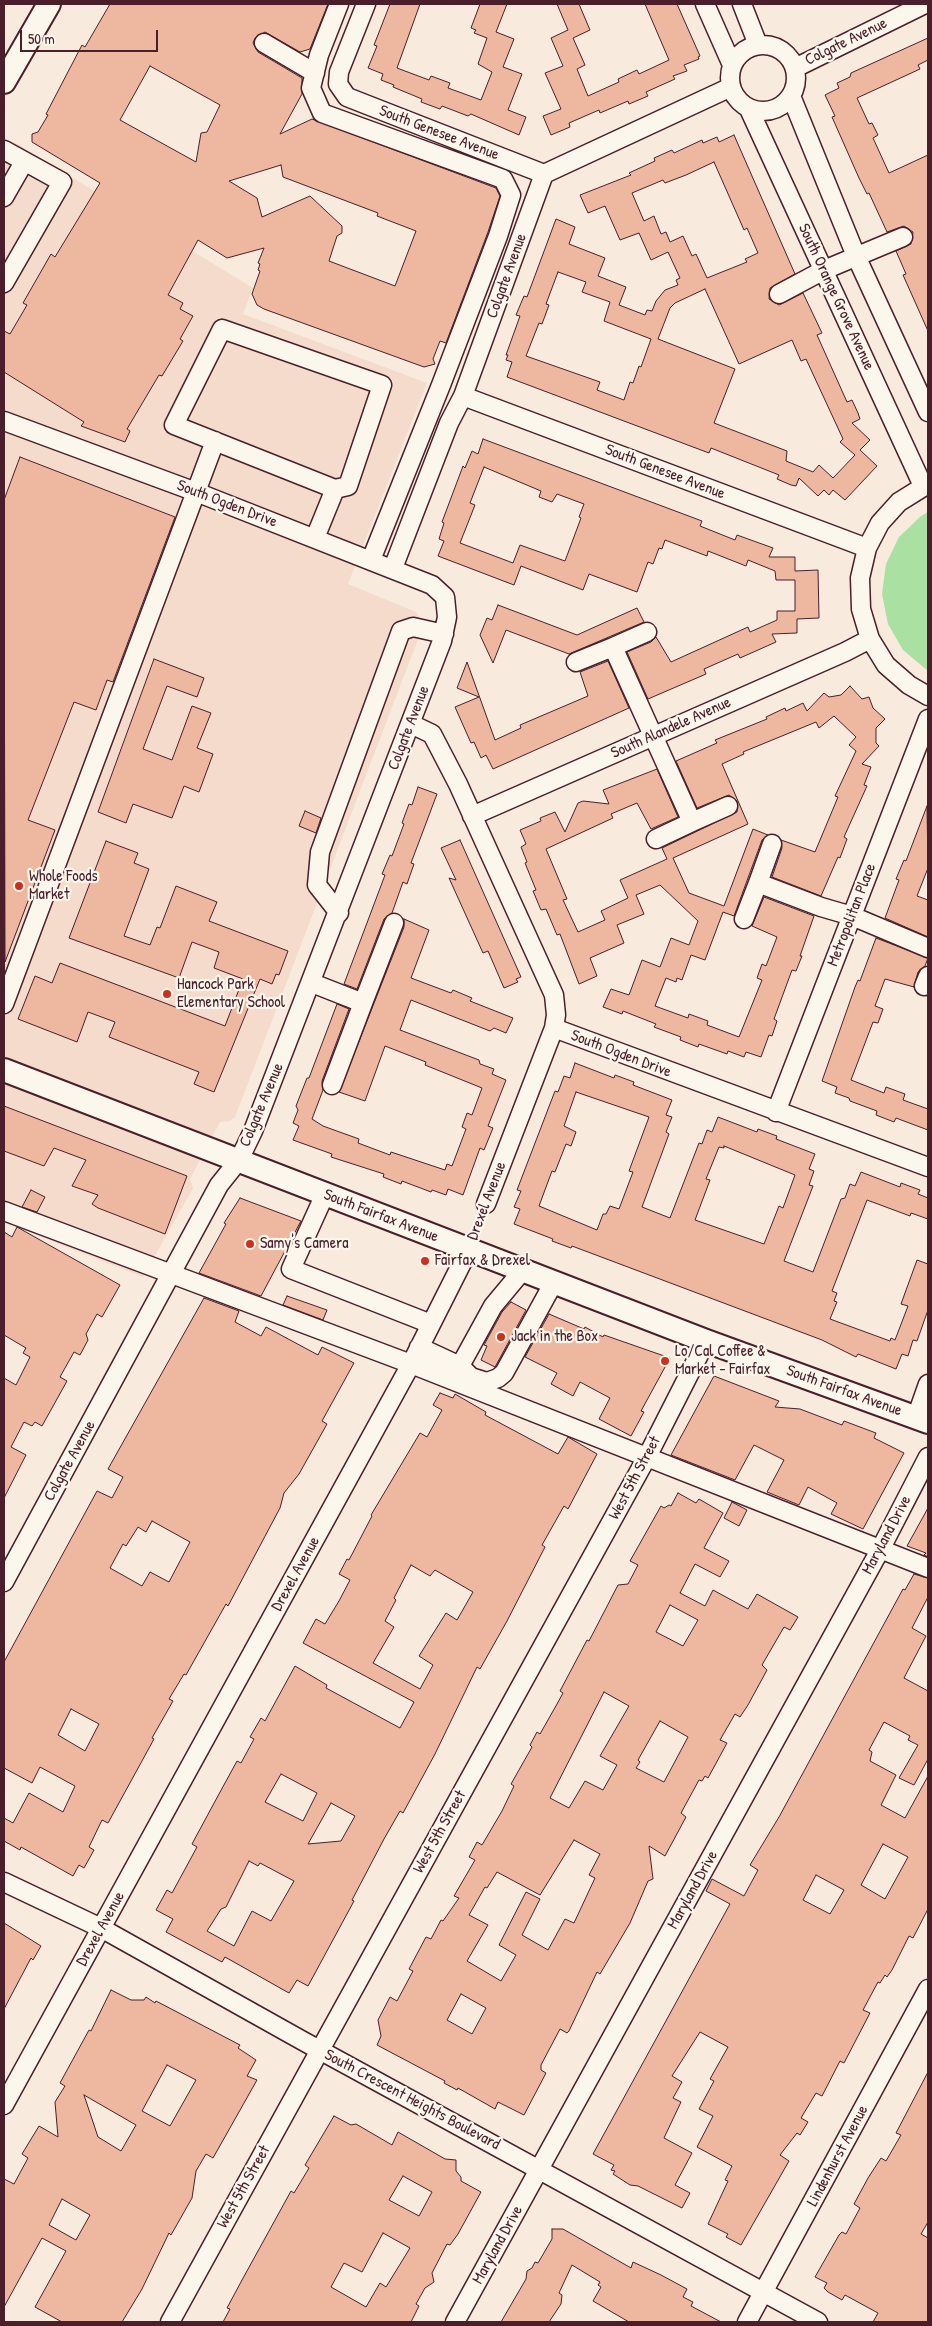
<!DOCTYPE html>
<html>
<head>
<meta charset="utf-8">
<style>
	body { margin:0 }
	#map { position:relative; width:932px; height:2326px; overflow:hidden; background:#f8eadd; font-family:"Patrick Hand",sans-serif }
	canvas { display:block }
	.frame { position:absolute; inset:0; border:5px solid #4a1f2b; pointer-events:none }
	.scale { position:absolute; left:20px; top:30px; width:138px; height:22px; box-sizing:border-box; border:2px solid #4a1f2b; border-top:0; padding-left:6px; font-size:15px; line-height:18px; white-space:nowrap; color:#4a1f2b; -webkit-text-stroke:4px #fbf7ec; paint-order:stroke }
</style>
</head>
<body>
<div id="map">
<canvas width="932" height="2326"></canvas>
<div class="frame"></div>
<div class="scale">50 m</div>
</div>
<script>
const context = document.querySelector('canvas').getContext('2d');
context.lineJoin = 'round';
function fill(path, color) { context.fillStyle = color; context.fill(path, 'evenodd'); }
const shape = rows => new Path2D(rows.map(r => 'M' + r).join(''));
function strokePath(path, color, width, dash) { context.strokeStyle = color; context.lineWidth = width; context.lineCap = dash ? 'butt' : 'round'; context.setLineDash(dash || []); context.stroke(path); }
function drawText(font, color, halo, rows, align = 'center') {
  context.font = font + ' "Patrick Hand",sans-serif'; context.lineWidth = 4.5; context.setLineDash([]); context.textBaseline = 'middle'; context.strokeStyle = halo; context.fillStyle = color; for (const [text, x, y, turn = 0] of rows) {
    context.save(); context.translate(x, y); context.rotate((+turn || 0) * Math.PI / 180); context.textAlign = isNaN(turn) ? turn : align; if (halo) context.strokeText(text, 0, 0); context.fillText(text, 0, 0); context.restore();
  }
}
const built = shape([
	[14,142,253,288,243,314,427,383,348,584,416,612,421,619,422,629,235,1117,230,1121,220,1122,190,1179,193,1188,143,1277,4,1222,4,159]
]);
const green = shape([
	[928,512,928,671,903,650,888,624,882,594,886,564,899,537,921,516]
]);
const building = shape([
	[110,4,328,4,310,49,300,52,265,32,255,38,253,43,258,52,302,78,302,94,280,134,312,119,496,188,500,196,488,232,446,343,440,341,433,359,435,364,424,367,264,309,257,305,252,294,260,271,258,270,260,264,258,263,264,248,227,258,198,240,168,295,183,303,180,309,193,316,180,339,183,341,162,376,159,375,127,429,130,431,125,442,81,426,84,422,4,372,4,331,10,334,27,305,23,303,51,254,55,257,100,183,32,142,32,134,38,132,48,115,46,114,82,45,85,47,110,4],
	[150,66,220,105,207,132,201,133,196,162,120,120,150,66],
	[281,165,283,177,378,213,377,216,416,231,395,286,329,261,337,236,342,233,342,226,310,196,262,217,257,198,229,181,281,165],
	[390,4,420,4,397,68,429,80,431,76,450,83,448,88,481,100,492,72,478,64,487,38,474,33,476,30,471,28,480,4,507,4,496,32,514,39,503,67,522,74,508,110,526,117,519,135,471,114,468,116,442,106,440,109,421,102,422,99,393,87,394,85,381,80,383,74,368,68,377,46,374,45,390,4],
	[557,4,579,4,590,30,573,38,585,65,577,69,588,96,619,82,618,79,637,70,639,74,669,60,645,4,677,4,700,56,698,57,699,59,684,65,687,71,673,76,675,79,646,92,648,96,629,104,628,101,600,113,599,110,569,123,570,127,551,135,543,116,561,109,545,73,563,66,551,38,568,30,557,4],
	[928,38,928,60,918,65,920,69,857,98,869,124,872,123,878,135,873,138,889,173,928,155,928,331,903,275,906,274,896,251,911,244,913,232,904,226,887,232,869,193,867,194,859,178,832,117,835,116,825,95,839,88,837,83,850,77,851,73,928,38],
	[734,135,795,274,770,288,769,299,779,305,803,293,822,333,817,335,847,402,852,400,858,413,860,419,852,423,870,440,860,450,877,466,845,500,833,490,829,495,824,490,818,496,799,478,796,486,791,485,777,479,779,475,711,448,709,453,507,377,512,362,506,360,508,355,506,355,520,316,516,315,524,296,527,297,556,219,575,227,569,244,605,258,598,276,626,287,619,305,645,315,647,310,652,311,656,301,665,290,678,285,676,280,680,278,668,252,651,260,639,233,620,240,605,206,588,213,580,195,631,175,629,173,655,161,654,158,672,150,674,153,702,140,703,143,717,137,719,142,734,135],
	[714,162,744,230,747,228,758,253,745,259,747,262,707,278,696,254,692,256,683,236,670,242,666,232,661,234,654,216,644,221,632,193,663,180,665,183,686,175,714,162],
	[558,272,586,282,582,292,610,302,604,321,651,339,641,367,639,366,633,383,630,382,624,400,597,390,600,382,526,356,539,323,542,324,549,305,546,304,558,272],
	[705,289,739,364,792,340,801,361,806,359,843,439,840,442,855,455,833,478,819,465,813,472,786,461,787,451,714,423,735,369,658,339,670,308,675,303,705,289],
	[483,439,702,521,700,526,735,540,737,535,773,548,769,557,795,557,795,571,818,570,819,618,797,619,797,633,772,634,776,642,740,658,738,654,704,669,706,674,648,699,627,652,651,642,656,637,671,662,748,627,750,632,777,620,777,611,795,611,795,580,776,580,775,571,748,560,746,566,708,551,707,556,665,540,662,549,659,548,653,564,648,562,637,592,589,574,583,590,521,566,514,585,438,556,444,541,439,539,444,523,442,522,463,466,465,468,472,451,478,454,483,439],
	[484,467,541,491,539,497,552,502,557,494,584,504,579,517,581,518,565,561,520,545,513,563,460,543,475,505,470,503,484,467],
	[20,457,175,517,113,682,107,680,96,710,74,702,28,820,55,830,5,962,4,500,20,457],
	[498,605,577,635,637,608,644,622,569,654,506,630,493,663,480,635,487,618,492,620,498,605],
	[154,659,204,678,197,697,167,686,143,749,172,760,192,706,211,713,197,748,213,754,199,792,184,786,172,818,133,804,126,823,98,812,154,659],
	[608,661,629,708,493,769,486,755,481,758,474,742,471,743,455,707,479,697,457,688,467,662,495,740,521,728,520,725,588,696,580,672,608,661],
	[850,686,862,699,869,697,873,708,885,719,876,728,876,743,879,746,862,764,871,767,864,785,867,786,844,837,847,839,840,858,838,857,821,896,772,877,782,848,781,840,815,852,838,797,835,796,856,751,849,745,856,737,834,716,819,728,816,722,743,752,744,754,722,764,748,824,673,858,689,893,724,906,753,829,768,835,762,840,734,916,723,912,705,960,691,955,682,980,677,978,676,982,666,978,655,1006,688,1018,689,1014,708,1021,707,1025,739,1037,762,980,757,978,762,964,766,966,777,937,752,926,764,897,814,916,800,956,802,956,796,971,792,970,774,1019,777,1021,772,1036,769,1035,761,1057,746,1052,744,1057,728,1051,727,1054,699,1044,698,1047,680,1040,681,1037,654,1027,656,1024,623,1011,622,1014,603,1007,611,989,629,995,642,960,660,967,671,938,689,945,698,921,660,885,636,895,644,914,617,925,624,943,590,958,597,976,579,984,560,934,557,935,546,909,541,910,533,891,536,890,525,863,527,862,521,847,526,844,520,830,541,821,540,818,555,812,565,832,578,803,583,801,609,804,603,790,657,769,678,817,651,829,637,803,611,814,613,818,546,849,567,899,563,900,578,932,605,920,601,911,628,898,620,880,667,859,662,848,737,812,737,801,729,795,697,808,676,761,717,743,715,740,767,719,766,717,785,708,786,711,803,703,807,711,824,693,829,697,841,695,850,686],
	[418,787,437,794,411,863,414,864,407,884,403,882,392,913,384,919,357,989,344,984,385,875,382,874,390,855,392,856,404,824,402,823,409,804,412,805,418,787],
	[927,806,928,868,917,896,928,900,928,937,885,918,899,880,896,879,904,860,906,861,927,806],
	[305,811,321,818,316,833,299,826,305,811],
	[460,840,521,977,516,979,518,982,504,988,488,951,483,953,449,878,456,880,441,848,460,840],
	[106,841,138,853,134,863,149,869,124,936,150,945,157,927,160,928,176,886,217,902,209,921,288,951,279,975,276,974,272,984,260,979,214,1092,194,1084,199,1072,109,1037,115,1022,88,1012,77,1042,18,1019,35,976,52,983,60,963,225,1026,243,979,214,968,219,952,192,942,179,978,69,938,106,841],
	[404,919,429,930,411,978,451,993,453,990,472,998,470,1001,513,1018,506,1033,494,1028,490,1031,411,1000,400,1030,479,1060,480,1064,494,1069,492,1074,506,1080,488,1126,493,1128,484,1150,480,1148,463,1195,448,1189,446,1195,432,1190,431,1192,402,1181,401,1184,383,1177,384,1174,331,1157,332,1154,293,1140,299,1126,293,1123,298,1110,296,1106,307,1078,309,1078,337,1004,349,1009,322,1081,323,1090,312,1119,323,1126,359,1139,358,1143,390,1155,391,1152,445,1170,447,1164,452,1166,466,1129,462,1127,467,1113,472,1115,482,1088,425,1065,426,1062,385,1046,365,1101,339,1092,404,927,404,919],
	[876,938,928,958,925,966,918,972,914,987,885,979,875,1006,883,1009,878,1023,873,1022,851,1080,884,1093,886,1087,905,1094,903,1100,928,1109,928,1130,896,1118,894,1122,876,1115,877,1111,850,1101,849,1098,835,1093,837,1087,822,1081,855,987,858,980,860,981,876,938],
	[575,1063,614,1078,615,1075,634,1082,633,1085,672,1100,666,1115,672,1117,666,1132,669,1134,642,1207,670,1218,699,1143,702,1144,707,1130,712,1132,718,1117,757,1132,758,1129,777,1136,776,1139,815,1154,809,1169,814,1171,809,1185,813,1186,784,1261,813,1272,841,1199,845,1198,850,1184,855,1186,861,1172,900,1187,901,1183,920,1190,918,1194,928,1198,928,1219,911,1213,910,1216,867,1200,832,1291,837,1293,834,1301,837,1302,830,1319,890,1341,891,1338,895,1340,908,1306,901,1304,917,1260,928,1264,928,1310,917,1341,913,1340,908,1356,902,1354,896,1369,858,1354,856,1357,822,1340,572,1246,571,1248,552,1241,553,1239,514,1224,520,1209,514,1207,521,1191,517,1190,555,1091,558,1092,564,1076,570,1078,575,1063],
	[576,1092,649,1117,629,1171,633,1172,619,1209,610,1206,606,1214,603,1214,597,1230,539,1206,552,1171,555,1172,566,1144,571,1146,576,1132,564,1126,576,1092],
	[724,1146,795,1175,783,1208,779,1206,764,1244,695,1220,710,1180,706,1179,719,1147,724,1148,724,1146],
	[4,1106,187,1176,165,1234,98,1208,92,1204,98,1195,72,1186,86,1160,54,1148,44,1166,4,1151,4,1106],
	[31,1190,45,1197,37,1212,22,1207,31,1190],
	[240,1198,301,1221,261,1296,199,1273,226,1224,224,1223,240,1198],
	[17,1227,120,1285,102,1317,97,1314,86,1334,88,1340,80,1355,74,1352,60,1377,67,1381,42,1426,35,1422,32,1426,24,1422,11,1447,26,1455,4,1498,4,1378,16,1385,30,1357,23,1353,26,1348,4,1335,4,1232,12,1237,17,1227],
	[287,1296,327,1310,323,1320,283,1305,287,1296],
	[204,1298,239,1311,235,1322,261,1336,266,1327,318,1355,322,1347,354,1363,322,1421,327,1424,299,1474,284,1493,280,1508,228,1606,226,1604,186,1675,184,1674,169,1699,173,1701,152,1738,154,1739,108,1823,102,1820,89,1847,94,1850,84,1868,79,1865,73,1876,21,1847,20,1850,4,1841,4,1818,13,1823,29,1793,63,1812,75,1786,40,1767,32,1783,4,1768,4,1662,97,1491,112,1498,123,1477,108,1469,204,1298],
	[152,1521,190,1542,169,1582,150,1572,142,1586,110,1568,123,1544,126,1546,138,1527,146,1532,152,1521],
	[71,1709,99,1724,85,1751,58,1735,71,1709],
	[511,1302,526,1310,495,1367,481,1360,487,1346,484,1345,502,1312,511,1302],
	[549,1314,584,1329,585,1327,603,1337,604,1335,670,1358,641,1411,644,1412,631,1436,599,1419,610,1398,580,1382,573,1396,551,1384,557,1373,525,1357,549,1314],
	[714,1376,779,1401,775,1407,800,1409,842,1425,844,1421,876,1433,874,1438,904,1453,863,1529,831,1514,837,1503,808,1487,799,1505,767,1492,784,1460,754,1445,735,1480,671,1455,714,1376],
	[440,1393,453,1398,455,1394,486,1412,485,1415,558,1454,568,1437,597,1454,568,1509,564,1506,542,1545,545,1547,507,1621,480,1669,477,1667,435,1754,403,1813,400,1811,384,1839,352,1900,354,1901,308,1986,297,1980,289,1993,225,1957,222,1962,166,1932,173,1919,156,1910,167,1890,172,1893,197,1847,192,1844,213,1805,237,1761,241,1763,254,1739,250,1737,261,1718,265,1721,295,1666,327,1685,326,1688,400,1728,414,1702,303,1643,316,1619,325,1624,339,1601,350,1580,339,1574,347,1559,349,1560,372,1516,371,1515,420,1433,427,1437,442,1410,433,1405,440,1393],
	[411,1565,430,1576,435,1570,473,1592,457,1620,446,1613,419,1656,433,1665,420,1689,373,1663,394,1627,385,1621,396,1600,394,1598,411,1565],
	[281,1774,317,1793,303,1821,265,1802,281,1774],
	[331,1803,355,1816,341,1841,308,1844,331,1803],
	[249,1861,258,1866,260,1863,294,1881,271,1921,252,1911,234,1946,207,1931,221,1909,226,1907,249,1861],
	[678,1493,696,1503,699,1499,723,1513,704,1548,729,1561,720,1577,695,1564,680,1593,705,1606,713,1590,748,1609,757,1594,798,1617,790,1630,784,1627,762,1665,767,1670,748,1705,740,1717,735,1714,720,1740,727,1743,708,1778,705,1776,702,1781,699,1780,681,1813,686,1817,665,1856,649,1846,653,1879,648,1881,630,1923,600,1974,597,1972,569,2031,567,2033,560,2029,541,2065,541,2070,546,2073,524,2115,498,2102,495,2109,458,2088,457,2090,444,2083,445,2081,377,2045,381,2036,378,2020,390,1997,397,2001,413,1971,409,1969,426,1937,431,1939,441,1920,443,1921,459,1898,454,1896,475,1860,469,1857,477,1842,482,1845,502,1811,514,1786,511,1784,532,1747,530,1745,537,1732,540,1734,557,1704,563,1693,560,1691,587,1640,589,1641,618,1585,628,1584,638,1565,630,1561,661,1506,664,1508,669,1505,671,1506,678,1493],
	[670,1605,698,1620,683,1646,656,1632,670,1605],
	[604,1692,629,1706,600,1756,617,1765,603,1790,585,1781,569,1808,550,1798,604,1692],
	[660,1721,688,1737,664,1782,636,1768,640,1762,638,1760,660,1721],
	[574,1840,600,1854,589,1875,595,1878,574,1923,565,1919,548,1950,522,1935,540,1899,526,1892,499,1945,516,1955,501,1981,467,1961,488,1925,469,1915,485,1887,487,1888,497,1872,540,1895,574,1840],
	[461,1994,486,2008,472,2034,447,2020,461,1994],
	[732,1502,747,1510,739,1526,724,1518,732,1502],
	[928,1508,928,1557,924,1555,926,1553,907,1546,928,1508],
	[914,1574,928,1578,928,1597,912,1628,926,1636,904,1678,928,1691,928,1759,914,1785,899,1778,918,1745,908,1740,910,1736,884,1722,869,1750,872,1752,870,1761,896,1775,881,1805,905,1818,928,1776,928,1909,913,1938,909,1936,892,1970,887,1977,885,1975,880,1983,878,1982,863,2010,870,2013,844,2063,840,2061,822,2096,816,2093,801,2118,808,2122,800,2135,797,2133,780,2155,789,2161,741,2245,726,2237,728,2234,708,2224,728,2181,725,2180,732,2166,697,2147,713,2116,699,2109,714,2081,710,2079,728,2047,700,2032,672,2076,682,2082,673,2098,681,2102,664,2138,692,2153,675,2185,690,2193,682,2208,638,2186,630,2185,613,2174,615,2171,611,2170,614,2165,593,2154,730,1904,706,1891,712,1879,744,1896,758,1870,750,1865,779,1817,903,1589,905,1590,914,1574],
	[883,1844,908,1857,885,1899,861,1885,883,1844],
	[816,1875,844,1890,830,1914,803,1900,816,1875],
	[4,1923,41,1946,33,1960,31,1958,4,2009,4,1923],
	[111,1990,131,2000,144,2000,146,1997,155,2003,156,2001,240,2045,238,2048,256,2060,247,2076,257,2080,213,2158,206,2154,196,2171,192,2198,171,2235,169,2233,142,2289,122,2322,62,2322,35,2307,66,2251,42,2238,4,2307,4,2179,14,2184,28,2158,22,2154,39,2126,58,2137,55,2102,65,2086,60,2083,89,2030,91,2031,111,1990],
	[167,2065,196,2080,170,2126,142,2111,167,2065],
	[84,2095,136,2125,121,2151,98,2137,84,2095],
	[62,2199,90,2215,76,2240,49,2225,62,2199],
	[928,2072,928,2222,921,2234,928,2238,928,2322,873,2322,878,2313,845,2295,842,2300,828,2292,824,2288,827,2283,815,2277,839,2235,842,2232,846,2234,860,2208,854,2204,868,2178,881,2158,886,2161,901,2135,896,2133,928,2072],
	[334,2116,351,2125,356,2124,392,2145,398,2132,445,2159,456,2160,456,2171,461,2177,461,2181,481,2192,458,2234,450,2245,447,2244,432,2273,434,2282,425,2288,416,2304,419,2306,411,2322,223,2322,230,2309,227,2308,242,2280,291,2191,294,2193,309,2168,305,2165,334,2116],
	[403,2176,432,2192,419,2216,389,2200,403,2176],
	[383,2233,410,2248,386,2287,380,2283,366,2307,331,2287,344,2263,362,2272,383,2233],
	[552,2229,563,2229,631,2268,633,2262,661,2275,687,2289,683,2297,693,2302,691,2306,721,2322,629,2322,593,2301,601,2287,598,2285,600,2282,572,2265,559,2293,562,2295,561,2304,549,2322,501,2322,526,2279,527,2271,532,2268,535,2262,538,2263,552,2239,552,2229]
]);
const path = shape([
	[476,1232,480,1219]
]);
const minor = shape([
	[339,4,319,55,311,88,322,113,503,179,511,195,498,236,441,385,371,560],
	[366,4,339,72,338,84,347,97,544,174],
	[705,4,732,65],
	[742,4,758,45],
	[264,43,315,73],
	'730 78a33 33 0 1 1 66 0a33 33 0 1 1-66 0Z',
	[795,68,925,4],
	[791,96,856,256,928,412],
	[749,109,923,486],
	[4,150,62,182,4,283],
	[4,197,24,162],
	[779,294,824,270,903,237],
	[222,329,382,385,348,486,335,489,174,425,222,329],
	[463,396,867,548],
	[4,421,196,492,432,585,445,597,447,617,442,641,253,1131,239,1160,219,1185,4,1582],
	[928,484,899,502,880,523,867,548,860,578,861,609,870,639,886,665,909,685,928,696],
	[315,538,335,489],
	[393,568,449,423,463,396,544,174,731,87],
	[613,647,647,632],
	[576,662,613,647,692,822,728,806],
	[411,724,432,734,458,784,554,995,556,1015,554,1028,486,1204],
	[472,816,845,652,870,639],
	[656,839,692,822],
	[772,844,758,883,821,907,852,916,928,948],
	[339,913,317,885,320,852,401,631,413,627,444,634],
	[744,919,758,883],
	[312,983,363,1003,332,1085],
	[924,986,928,976],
	[363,1003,394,923],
	[4,1004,215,441],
	[554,1028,928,1167],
	[776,1112,928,719],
	[325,1194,291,1269,431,1324],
	[4,1211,411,1364,928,1568],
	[523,1270,493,1306,460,1366,471,1377,487,1382,498,1378,504,1373,554,1282],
	[419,1347,460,1366],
	[916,1418,928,1384],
	[4,1882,101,1928,303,2041,818,2322],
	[4,2105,411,1364,469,1249],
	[170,2322,647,1457,706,1341],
	[455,2322,880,1550,928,1457],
	[747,2322,928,1989]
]);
const major = shape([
	[4,82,49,4],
	[4,1070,706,1341,928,1422]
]);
const markers = [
	[19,886,5,"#c8321e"],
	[167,994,5,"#c8321e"],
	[250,1244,5,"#c8321e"],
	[425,1261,5,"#c8321e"],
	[501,1337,5,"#c8321e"],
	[665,1361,5,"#c8321e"]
];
const streetNames = [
	["Colgate Avenue",846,42,-26],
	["South Genesee Avenue",439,133,21],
	["Colgate Avenue",507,276,-70],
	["South Orange Grove Avenue",836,297,65],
	["South Genesee Avenue",665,472,21],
	["South Ogden Drive",227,504,21],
	["Colgate Avenue",409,728,-69],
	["South Alandele Avenue",671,728,-24],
	["Metropolitan Place",852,915,-69],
	["South Ogden Drive",621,1054,21],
	["Colgate Avenue",262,1105,-67],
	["Drexel Avenue",487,1201,-69],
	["South Fairfax Avenue",381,1216,21],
	["South Fairfax Avenue",844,1391,20],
	["Colgate Avenue",70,1461,-61],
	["West 5th Street",635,1478,-62],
	["Maryland Drive",887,1535,-62],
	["Drexel Avenue",296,1574,-61],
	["West 5th Street",440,1832,-61],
	["Maryland Drive",693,1890,-61],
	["Drexel Avenue",101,1929,-61],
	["South Crescent Heights Boulevard",412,2100,28],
	["Lindenhurst Avenue",838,2156,-62],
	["West 5th Street",244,2187,-61],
	["Maryland Drive",498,2245,-61]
];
const poiNames = [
	["Whole Foods",29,877],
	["Market",29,895],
	["Hancock Park",177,985],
	["Elementary School",177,1003],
	["Samy's Camera",260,1244],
	["Fairfax & Drexel",435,1261],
	["Jack in the Box",511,1337],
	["Lo/Cal Coffee &",675,1352],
	["Market - Fairfax",675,1370]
];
fill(built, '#f5dbcb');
fill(green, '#abe0a3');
fill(building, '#edb7a0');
strokePath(building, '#4a1f2b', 1);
strokePath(minor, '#4a1f2b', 21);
strokePath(major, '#4a1f2b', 26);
strokePath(path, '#4a1f2b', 3, [4, 4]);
strokePath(minor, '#fbf7ec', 18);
strokePath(major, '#fbf7ec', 22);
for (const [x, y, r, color] of markers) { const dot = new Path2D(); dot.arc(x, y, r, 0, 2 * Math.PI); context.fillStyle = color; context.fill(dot); strokePath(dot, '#fbf7ec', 2); }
drawText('16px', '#4a1f2b', '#fbf7ec', streetNames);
drawText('16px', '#4a1f2b', '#fbf7ec', poiNames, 'left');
</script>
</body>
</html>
